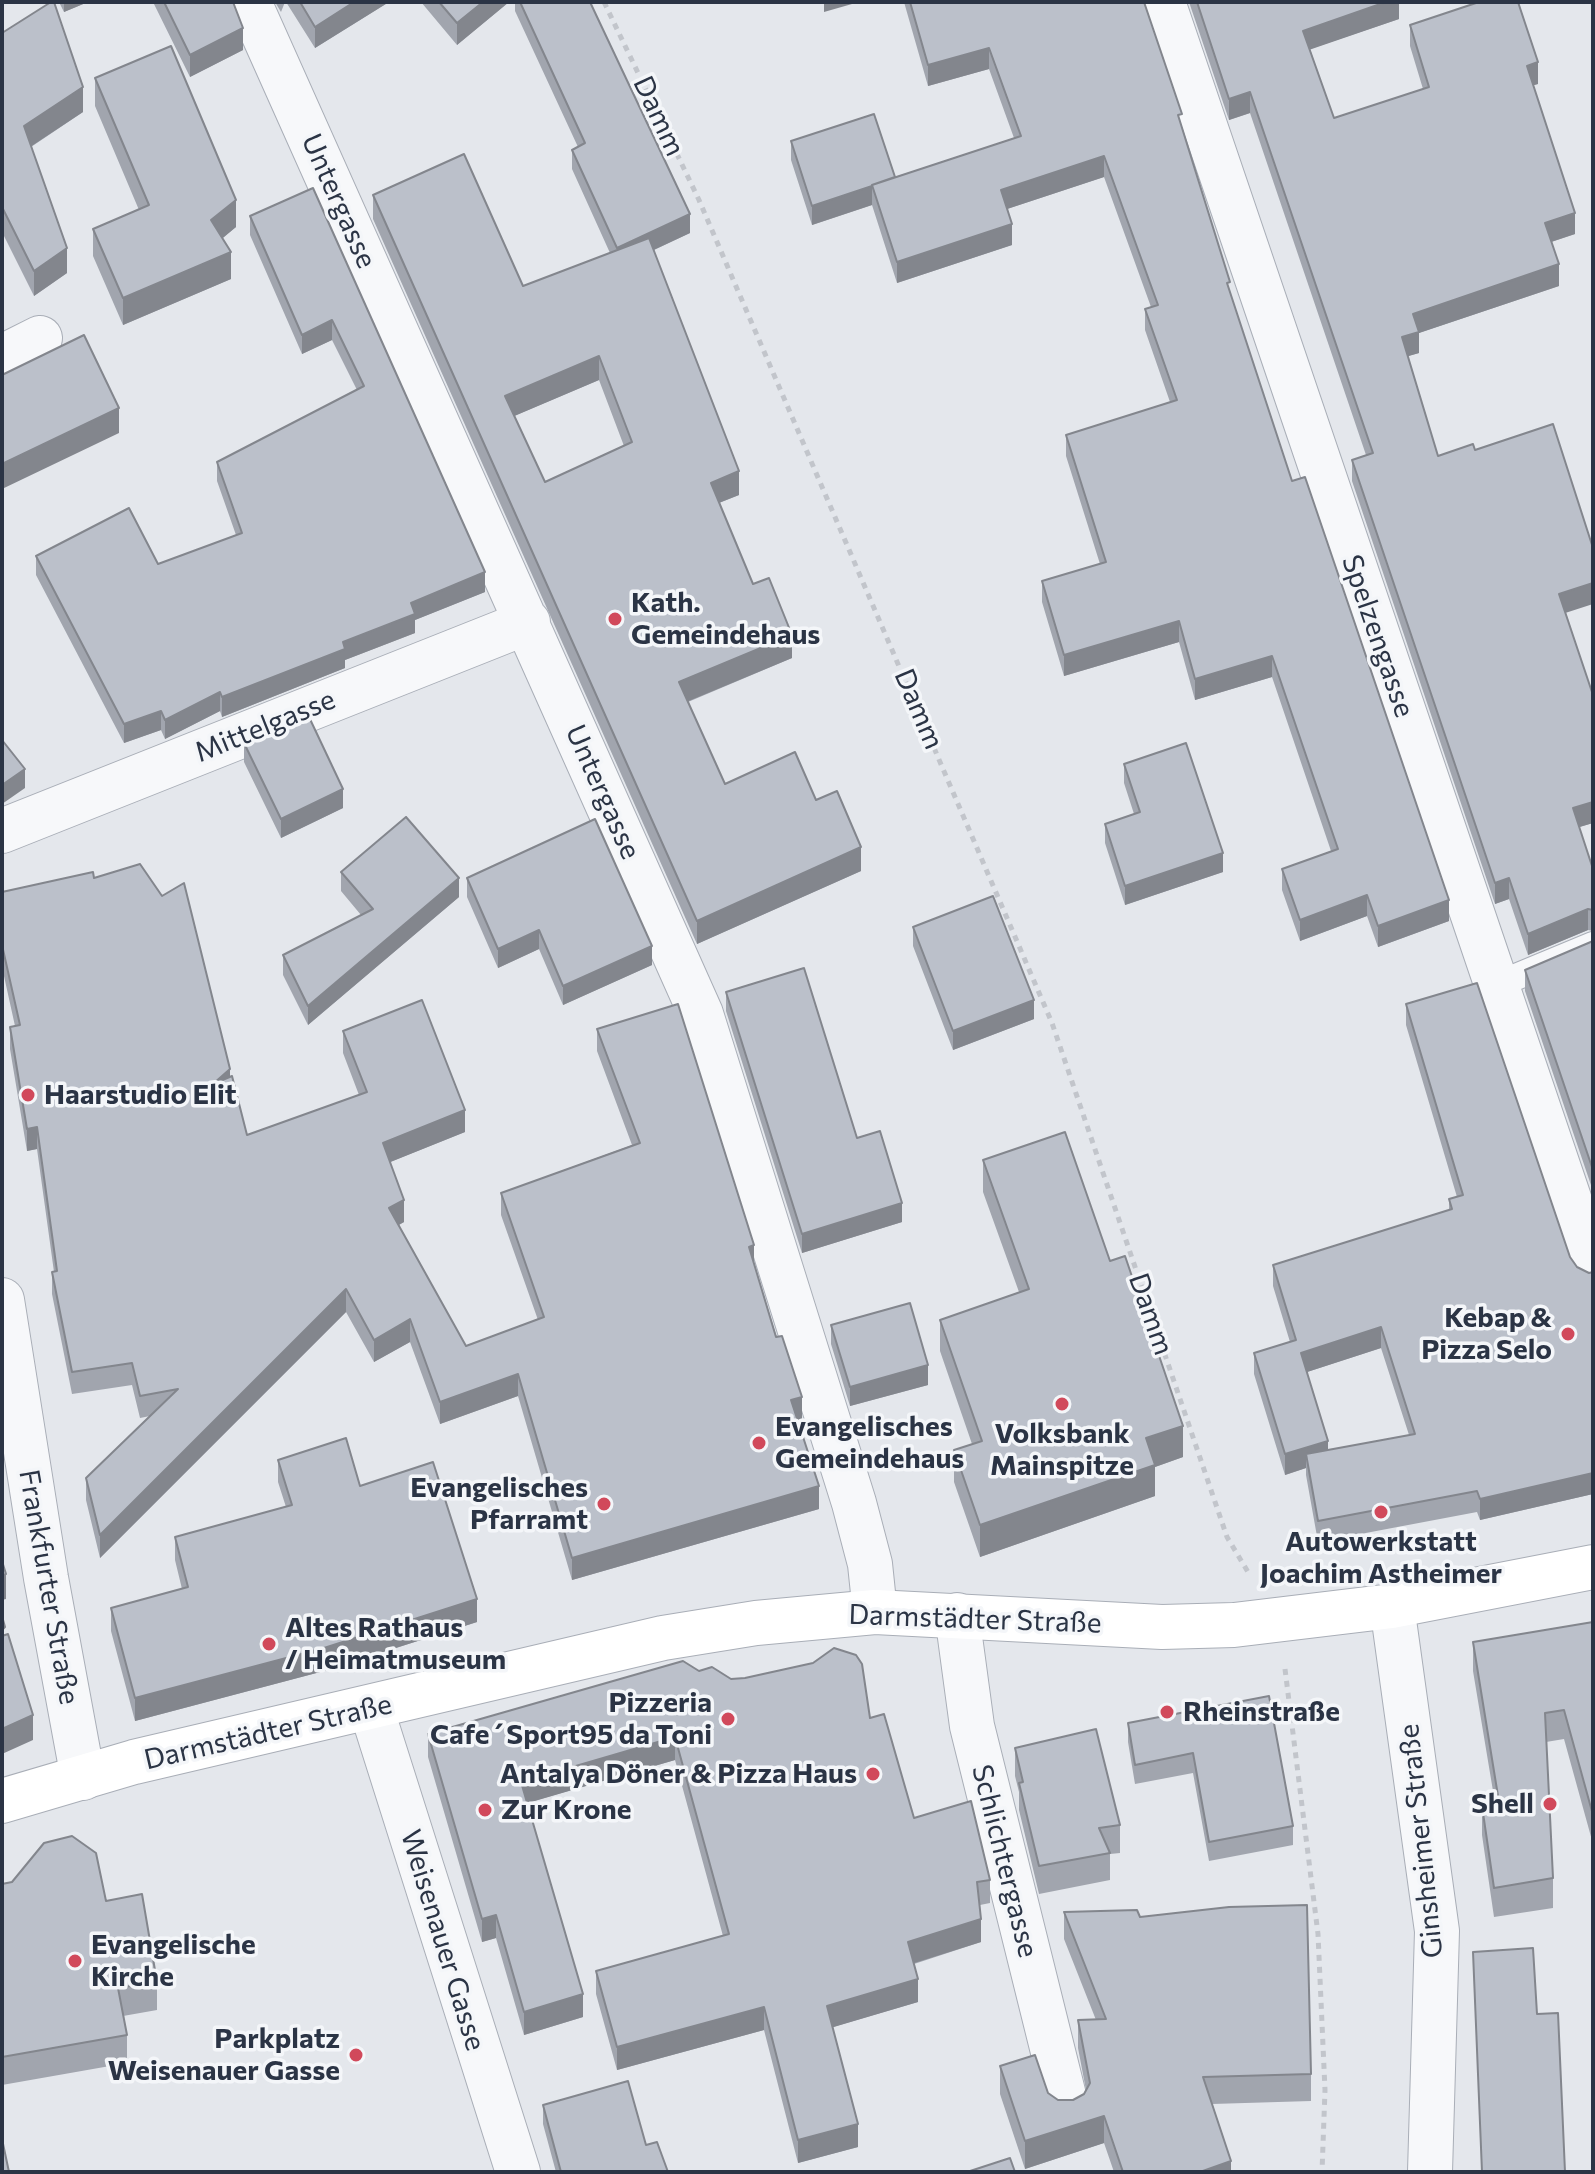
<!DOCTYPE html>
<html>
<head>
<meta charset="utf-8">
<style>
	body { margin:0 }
	#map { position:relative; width:1595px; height:2174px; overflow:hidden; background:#e4e7ec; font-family:Commissioner,sans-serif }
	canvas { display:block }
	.frame { position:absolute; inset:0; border:4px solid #2b3445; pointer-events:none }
</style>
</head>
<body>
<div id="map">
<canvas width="1595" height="2174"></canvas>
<div class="frame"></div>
</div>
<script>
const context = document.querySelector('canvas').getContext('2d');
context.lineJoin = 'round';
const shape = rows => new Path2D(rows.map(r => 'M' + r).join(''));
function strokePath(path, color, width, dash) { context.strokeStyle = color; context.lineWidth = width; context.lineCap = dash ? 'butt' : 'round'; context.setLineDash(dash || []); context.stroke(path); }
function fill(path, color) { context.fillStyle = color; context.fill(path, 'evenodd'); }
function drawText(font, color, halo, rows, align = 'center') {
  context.font = font + ' Commissioner,sans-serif'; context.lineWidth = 7; context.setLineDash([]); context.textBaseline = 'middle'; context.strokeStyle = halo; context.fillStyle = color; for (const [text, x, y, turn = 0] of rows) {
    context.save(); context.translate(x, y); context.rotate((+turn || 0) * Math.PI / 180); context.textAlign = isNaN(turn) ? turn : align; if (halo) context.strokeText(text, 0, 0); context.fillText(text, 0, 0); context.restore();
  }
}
const path = shape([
	[604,2,699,200,1052,1023,1227,1537,1248,1572],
	[1285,1669,1318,1934,1325,2090,1322,2172]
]);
const service = shape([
	[1499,984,1593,945]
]);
const minor = shape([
	[249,2,701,1014,854,1503,870,1564,875,1612],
	[1163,2,1593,1269],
	[2,357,40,338],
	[2,831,528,622],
	[1392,1606,1437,1931,1430,2172],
	[957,1615,972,1726,1066,2104],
	[371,1708,518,2172]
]);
const tertiary = shape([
	[2,1300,46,1578,83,1778]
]);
const secondary = shape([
	[2,1801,134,1762,663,1638,756,1623,875,1612,1162,1627,1234,1625,1392,1606,1593,1567]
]);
const wall = shape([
	[59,2,88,2,64,12],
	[153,2,233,2,243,50,190,77],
	[275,2,285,2,281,12],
	[286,2,389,2,315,48],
	[421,2,509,2,457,45],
	[515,2,590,2,690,233,654,250,739,495,719,503,753,584,792,658,688,702,725,784,816,800,861,871,697,944,373,219,373,195,523,286,610,253,572,169,572,150,578,147,515,11],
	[599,380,624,446,545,482,514,416],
	[904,2,1144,2,1230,292,1292,481,1449,921,1378,947,1367,916,1300,941,1282,890,1282,869,1331,851,1272,677,1195,700,1179,642,1064,676,1042,602,1042,581,1100,564,1066,456,1066,435,1170,402,1145,330,1145,309,1151,307,1104,177,1007,209,1012,245,897,283,872,205,812,225,791,160,791,141,895,177,1014,138,989,69,928,86],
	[1189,2,1399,2,1399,19,1310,49,1334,118,1423,89,1410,46,1410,25,1538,84,1533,85,1575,234,1551,242,1559,286,1419,333,1419,353,1408,356,1438,456,1475,450,1566,613,1593,695,1593,823,1579,827,1593,869,1593,931,1588,930,1528,955,1509,899,1495,904,1352,481,1352,460,1366,455,1250,113,1229,120],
	[2,33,83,112,31,147,67,273,34,296,2,232],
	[95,78,236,227,222,238,231,279,123,325,93,256,93,229,139,210,95,106],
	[313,188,485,592,415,620,415,633,345,660,345,668,222,717,220,711,165,739,161,730,124,743,36,575,36,556,158,564,236,535,217,481,217,462,357,390,332,340,302,354,250,235,250,216],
	[244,743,343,808,281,838,244,762],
	[1124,764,1223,872,1125,905,1105,843,1105,824,1134,814,1124,783],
	[341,872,459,897,308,1025,283,975,283,955,361,915,341,891],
	[94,878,230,1077,247,1135,359,1095,343,1053,343,1031,465,1132,390,1162,404,1222,399,1225,466,1346,538,1320,501,1215,501,1193,632,1145,597,1051,597,1029,754,1263,802,1419,798,1420,819,1509,572,1580,518,1396,440,1424,410,1342,374,1362,346,1312,100,1558,86,1500,86,1478,150,1416,140,1418,132,1385,72,1394,52,1294,52,1272,54,1272,37,1149,27,1151,10,1049,10,1027,15,1026,2,967,2,892],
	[467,878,652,965,563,1005,539,949,498,968,467,897],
	[913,927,1034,1019,953,1050,913,946],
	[1593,941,1593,1191,1525,991,1525,970],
	[726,992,857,1138,902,1222,802,1253,726,1011],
	[1406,1004,1570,1257,1577,1267,1589,1273,1593,1272,1593,1494,1480,1520,1477,1512,1318,1542,1306,1475,1306,1468,1285,1475,1254,1374,1254,1353,1290,1342,1273,1286,1273,1265,1449,1210,1449,1199,1457,1197,1406,1025],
	[1381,1348,1409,1435,1328,1450,1307,1372],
	[983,1160,1110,1261,1183,1457,1155,1467,1155,1496,980,1557,954,1482,954,1450,972,1444,940,1351,940,1320,1019,1292,983,1192],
	[831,1325,928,1385,850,1406,831,1344],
	[278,1460,360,1486,477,1622,324,1671,135,1721,111,1631,111,1608,182,1589,175,1560,175,1537,286,1507,278,1482],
	[1593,1622,1593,1844,1564,1739,1546,1742,1553,1878,1553,1908,1494,1917,1482,1835,1482,1806,1495,1803,1473,1671,1473,1642],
	[699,1671,870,1718,914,1818,990,1880,990,1903,980,1905,981,1942,914,1964,918,2002,833,2027,858,2147,798,2163,764,2030,617,2070,596,1994,596,1971,723,1936,675,1760,527,1803,583,2017,524,2035,496,1938,482,1942,428,1757,428,1734],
	[1269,1696,1293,1826,1293,1845,1209,1861,1193,1773,1135,1784,1128,1742,1128,1723],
	[1015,1748,1120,1825,1120,1853,1110,1854,1110,1880,1039,1894,1019,1810,1019,1792,1015,1776],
	[2,1884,106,1901,157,1982,157,2010,123,2016,127,2035,127,2063,2,2085],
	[1064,1912,1140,1917,1311,2074,1311,2101,1212,2104,1231,2172,1114,2172,1104,2143,1025,2169,1000,2094,1000,2066,1058,2100,1073,2100,1084,2094,1086,2090,1078,2048,1078,2020,1096,2020,1064,1939],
	[543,2105,646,2145,668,2172,556,2172,543,2124]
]);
const shadedWall = shape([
	[64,2,88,2,64,12],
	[354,2,389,2,315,48,315,27],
	[483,2,509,2,457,45,457,23],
	[824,2,859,2,824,12],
	[1386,2,1399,2,1399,19,1303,52,1303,31],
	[243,28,243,50,190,77,190,55],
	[989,48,989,69,928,86,928,65],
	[1538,62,1538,84,1527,87,1527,66],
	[83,87,83,112,24,151,24,126],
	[1250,92,1250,113,1229,120,1229,99],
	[1104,156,1104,177,1001,211,1001,190],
	[872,186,872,205,812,225,812,206],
	[236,200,236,227,211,248,211,220],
	[1575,213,1575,234,1545,244,1545,223],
	[690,214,690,233,617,267,617,248],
	[1012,224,1012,245,897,283,897,262],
	[67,248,67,273,34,296,34,271],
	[231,252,231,279,123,325,123,298],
	[1559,264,1559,286,1419,333,1419,353,1402,358,1402,337,1413,314],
	[332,320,332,340,302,354,302,335],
	[599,356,599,380,505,420,505,396],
	[119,408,119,433,2,489,2,464],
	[739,471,739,495,711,506,711,483],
	[485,572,485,592,415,620,415,633,345,660,345,668,222,717,222,697,411,603],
	[1593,583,1593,604,1559,615,1559,594],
	[1179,621,1179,642,1064,676,1064,655],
	[792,635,792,658,679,705,679,682],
	[1272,656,1272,677,1195,700,1195,679],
	[220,692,220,711,165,739,165,720],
	[161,711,161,730,124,743,124,724],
	[25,769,25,788,2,804,2,785],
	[343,789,343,808,281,838,281,819],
	[1593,802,1593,823,1573,829,1573,808],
	[861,847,861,871,697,944,697,921],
	[1223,853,1223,872,1125,905,1125,886],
	[459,878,459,897,308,1025,308,1006],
	[1509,878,1509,899,1495,904,1495,883],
	[1367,895,1367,916,1300,941,1300,920],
	[1449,900,1449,921,1378,947,1378,926],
	[1588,909,1588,930,1528,955,1528,934],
	[539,930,539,949,498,968,498,949],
	[652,946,652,965,563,1005,563,986],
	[1034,1000,1034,1019,953,1050,953,1031],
	[230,1069,230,1091,213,1084],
	[465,1110,465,1132,383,1165,383,1143],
	[37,1127,37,1149,27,1151,27,1129],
	[404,1200,404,1222,389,1230,389,1208],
	[902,1203,902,1222,802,1253,802,1234],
	[754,1245,754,1267,749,1247],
	[346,1289,346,1312,100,1558,100,1535],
	[410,1319,410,1342,374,1362,374,1340],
	[1381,1327,1381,1348,1301,1374,1301,1353],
	[928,1365,928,1385,850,1406,850,1387],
	[518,1374,518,1396,440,1424,440,1402],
	[802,1397,802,1419,791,1422,791,1400],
	[1183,1426,1183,1457,1155,1467,1155,1496,980,1557,980,1525,1146,1438],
	[1328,1441,1328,1462,1306,1454,1306,1468,1285,1475,1285,1454],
	[1593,1473,1593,1494,1480,1520,1480,1499],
	[819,1486,819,1509,572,1580,572,1558],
	[6,1574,6,1599,2,1600,2,1575],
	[477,1599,477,1622,324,1671,135,1721,135,1698],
	[33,1715,33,1740,2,1754,2,1729],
	[675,1737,675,1760,521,1805,521,1782],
	[496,1915,496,1938,482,1942,482,1919],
	[981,1919,981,1942,908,1965,908,1942],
	[918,1979,918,2002,827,2029,827,2006],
	[583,1994,583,2017,524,2035,524,2012],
	[764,2007,764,2030,617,2070,617,2047],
	[1104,2116,1104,2143,1025,2169,1025,2141],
	[858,2124,858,2147,798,2163,798,2140],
	[1231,2161,1231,2172,1200,2172]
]);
const building = shape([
	[51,2,54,2,83,87,24,126,67,248,34,271,2,207,2,33,51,2],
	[164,2,233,2,243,28,190,55,164,2],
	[300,2,354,2,315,27,300,2],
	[439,2,483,2,457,23,439,2],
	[520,2,590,2,690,214,617,248,572,150,585,143,520,2],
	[910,2,1144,2,1182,114,1178,115,1230,282,1227,283,1292,481,1305,477,1449,900,1378,926,1367,895,1300,920,1282,869,1338,849,1272,656,1195,679,1179,621,1064,655,1042,581,1106,562,1066,435,1177,400,1145,309,1158,305,1104,156,1001,190,1012,224,897,262,872,185,1021,136,989,48,928,65,910,2],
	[1197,2,1386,2,1303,31,1334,118,1429,87,1410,25,1479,2,1518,2,1538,62,1527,66,1575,213,1545,223,1559,264,1413,314,1419,332,1402,337,1438,456,1473,444,1475,450,1553,424,1593,548,1593,583,1559,594,1593,695,1593,802,1573,808,1593,869,1593,910,1588,909,1528,934,1509,878,1495,883,1352,460,1373,453,1250,92,1229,99,1197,2],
	[171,46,236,200,211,220,231,252,123,298,93,229,149,205,95,78,171,46],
	[874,114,895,177,872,185,872,186,812,206,791,141,874,114],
	[464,154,523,286,649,238,739,471,711,483,753,584,769,578,792,635,679,682,725,784,795,752,816,800,837,791,861,847,697,921,373,195,464,154],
	[599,356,632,442,545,482,505,396,599,356],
	[313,188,485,572,411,603,415,614,343,642,345,649,222,697,220,692,165,720,161,711,124,724,36,556,129,508,158,564,242,533,217,462,364,386,332,320,302,335,250,216,313,188],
	[84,335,119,408,2,464,2,375,84,335],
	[309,717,343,789,281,819,244,743,309,717],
	[2,740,25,769,2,785,2,740],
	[1186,743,1223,853,1125,886,1105,824,1140,812,1124,764,1186,743],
	[406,817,459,878,308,1006,283,955,373,909,341,872,406,817],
	[595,819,652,946,563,986,539,930,498,949,467,878,595,819],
	[140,864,162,896,184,883,230,1069,213,1084,232,1076,247,1135,367,1092,343,1031,422,1000,465,1110,383,1143,404,1200,389,1208,466,1346,544,1317,501,1193,640,1143,597,1029,678,1004,754,1245,749,1247,776,1337,782,1336,802,1397,791,1400,819,1486,572,1558,518,1374,440,1402,410,1319,374,1340,346,1289,100,1535,86,1478,178,1389,140,1396,132,1363,72,1372,52,1272,57,1271,37,1127,27,1129,10,1027,20,1025,2,945,2,892,93,872,94,878,140,864],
	[993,896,1034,1000,953,1031,913,927,993,896],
	[1593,941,1593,1170,1525,970,1593,941],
	[804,968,857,1138,880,1131,902,1203,802,1234,726,992,804,968],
	[1477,983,1570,1257,1577,1267,1589,1273,1593,1272,1593,1473,1480,1499,1477,1491,1318,1521,1306,1454,1415,1434,1381,1327,1301,1353,1328,1441,1285,1454,1254,1353,1296,1340,1273,1265,1452,1209,1449,1199,1463,1195,1406,1004,1477,983],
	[1065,1132,1110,1261,1125,1256,1183,1426,1146,1438,1155,1465,980,1525,954,1450,982,1441,940,1320,1029,1289,983,1160,1065,1132],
	[910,1303,928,1365,850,1387,831,1325,910,1303],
	[346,1438,360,1486,433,1462,477,1599,324,1648,135,1698,111,1608,188,1587,175,1537,292,1505,278,1460,346,1438],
	[2,1561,6,1574,2,1575,2,1561],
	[2,1616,5,1627,2,1630,2,1616],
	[1593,1622,1593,1815,1564,1710,1545,1713,1553,1878,1494,1888,1482,1806,1499,1802,1473,1642,1593,1622],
	[8,1634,33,1715,2,1729,2,1636,8,1634],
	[834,1648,856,1655,862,1664,870,1718,884,1714,914,1818,971,1801,990,1880,977,1882,981,1919,908,1942,918,1979,827,2006,858,2124,798,2140,764,2007,617,2047,596,1971,729,1934,675,1737,521,1782,583,1994,524,2012,496,1915,482,1919,428,1734,683,1661,699,1671,712,1667,731,1679,745,1678,813,1663,834,1648],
	[1269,1696,1293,1826,1209,1842,1193,1753,1135,1765,1128,1723,1269,1696],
	[1096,1729,1120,1825,1099,1828,1110,1853,1039,1866,1019,1783,1023,1782,1015,1748,1096,1729],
	[72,1836,96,1853,106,1901,142,1894,157,1982,118,1988,127,2035,2,2057,2,1884,12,1882,44,1843,72,1836],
	[1307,1905,1311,2074,1203,2077,1231,2161,1200,2172,1123,2172,1104,2116,1025,2141,1000,2066,1035,2055,1048,2093,1058,2100,1073,2100,1084,2094,1090,2083,1078,2020,1106,2019,1064,1912,1137,1910,1140,1917,1229,1907,1307,1905],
	[1533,1948,1537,2014,1558,2013,1565,2172,1482,2172,1473,1952,1533,1948],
	[628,2081,646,2145,657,2142,668,2172,561,2172,543,2105,628,2081],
	[2,2139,9,2172,2,2172,2,2139],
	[1010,2158,1015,2172,967,2172,1010,2158]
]);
const markers = [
	[615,619,8,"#d1495b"],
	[28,1095,8,"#d1495b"],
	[1568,1334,8,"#d1495b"],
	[1062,1404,8,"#d1495b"],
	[759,1443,8,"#d1495b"],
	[604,1504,8,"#d1495b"],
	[1381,1512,8,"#d1495b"],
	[269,1644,8,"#d1495b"],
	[1167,1712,8,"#d1495b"],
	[728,1719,8,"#d1495b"],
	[873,1774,8,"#d1495b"],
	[1550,1804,8,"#d1495b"],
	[485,1810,8,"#d1495b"],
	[75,1961,8,"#d1495b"],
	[356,2055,8,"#d1495b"]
];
const streetNames = [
	["Damm",659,116,65],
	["Untergasse",339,201,66],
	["Spelzengasse",1378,636,71],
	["Damm",919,709,67],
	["Mittelgasse",265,726,-22],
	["Untergasse",603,792,66],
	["Damm",1151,1314,71],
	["Frankfurter Straße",49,1587,80],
	["Darmstädter Straße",975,1619,2],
	["Darmstädter Straße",268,1732,-13],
	["Ginsheimer Straße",1421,1841,-96],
	["Schlichtergasse",1005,1861,76],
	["Weisenauer Gasse",443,1940,73]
];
const poiNames = [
	["Kath.",631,603],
	["Gemeindehaus",631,635],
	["Haarstudio Elit",44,1095],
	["Kebap &",1552,1318,"right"],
	["Pizza Selo",1552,1350,"right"],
	["Evangelisches",775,1427],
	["Gemeindehaus",775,1459],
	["Volksbank",1062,1434,"center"],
	["Mainspitze",1062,1466,"center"],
	["Evangelisches",588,1488,"right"],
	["Pfarramt",588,1520,"right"],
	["Autowerkstatt",1381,1542,"center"],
	["Joachim Astheimer",1381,1574,"center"],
	["Altes Rathaus",285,1628],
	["/ Heimatmuseum",285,1660],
	["Pizzeria",712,1703,"right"],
	["Cafe´Sport95 da Toni",712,1735,"right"],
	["Rheinstraße",1183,1712],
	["Antalya Döner & Pizza Haus",857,1774,"right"],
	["Shell",1534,1804,"right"],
	["Zur Krone",501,1810],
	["Evangelische",91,1945],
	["Kirche",91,1977],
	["Parkplatz",340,2039,"right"],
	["Weisenauer Gasse",340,2071,"right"]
];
strokePath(service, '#a9aeb7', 28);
strokePath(minor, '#a9aeb7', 46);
strokePath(tertiary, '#a9aeb7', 46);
strokePath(secondary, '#a9aeb7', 46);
strokePath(path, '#c2c5cb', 5, [6, 6]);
strokePath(service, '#f7f8fa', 26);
strokePath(minor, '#f7f8fa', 44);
strokePath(tertiary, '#f7f8fa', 44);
strokePath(secondary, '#fff', 44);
fill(wall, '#a1a5ae');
fill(shadedWall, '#83868d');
fill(building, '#bbc0ca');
strokePath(building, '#83868d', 2);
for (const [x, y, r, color] of markers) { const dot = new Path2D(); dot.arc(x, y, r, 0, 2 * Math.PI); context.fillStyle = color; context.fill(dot); strokePath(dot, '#f4f6f9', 3); }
drawText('28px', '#2b3445', '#f4f6f9', streetNames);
drawText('bold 28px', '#2b3445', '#f4f6f9', poiNames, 'left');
</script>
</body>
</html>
